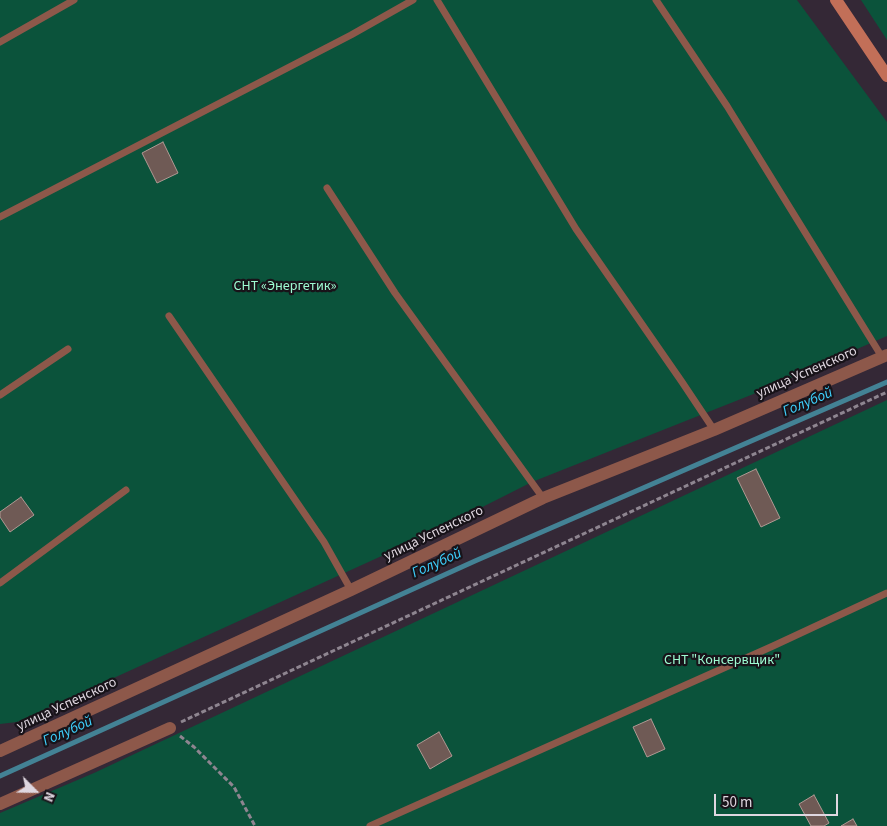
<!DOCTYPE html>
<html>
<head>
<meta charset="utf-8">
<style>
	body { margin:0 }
	#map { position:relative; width:887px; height:826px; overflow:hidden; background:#342836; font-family:"Source Sans 3",sans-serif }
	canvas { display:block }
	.north { position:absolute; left:10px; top:766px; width:50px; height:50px; -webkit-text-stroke:4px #181319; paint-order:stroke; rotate:113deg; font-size:14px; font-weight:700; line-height:20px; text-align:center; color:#dfd7e0 }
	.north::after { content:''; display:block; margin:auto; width:18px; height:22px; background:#dfd7e0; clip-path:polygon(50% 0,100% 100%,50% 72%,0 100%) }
	.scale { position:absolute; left:714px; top:794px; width:124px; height:22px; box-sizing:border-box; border:2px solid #dfd7e0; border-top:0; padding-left:6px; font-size:15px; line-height:18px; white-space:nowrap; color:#dfd7e0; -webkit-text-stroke:4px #181319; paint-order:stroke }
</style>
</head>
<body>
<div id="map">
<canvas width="887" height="826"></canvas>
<div class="north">N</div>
<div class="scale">50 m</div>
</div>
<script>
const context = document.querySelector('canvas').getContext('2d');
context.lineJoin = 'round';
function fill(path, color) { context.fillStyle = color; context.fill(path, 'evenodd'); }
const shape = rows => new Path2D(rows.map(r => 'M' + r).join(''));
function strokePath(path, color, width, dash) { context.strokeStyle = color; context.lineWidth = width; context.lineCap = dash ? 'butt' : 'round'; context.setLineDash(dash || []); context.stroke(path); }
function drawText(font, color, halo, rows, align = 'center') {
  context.font = font + ' "Source Sans 3",sans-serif'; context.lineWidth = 4.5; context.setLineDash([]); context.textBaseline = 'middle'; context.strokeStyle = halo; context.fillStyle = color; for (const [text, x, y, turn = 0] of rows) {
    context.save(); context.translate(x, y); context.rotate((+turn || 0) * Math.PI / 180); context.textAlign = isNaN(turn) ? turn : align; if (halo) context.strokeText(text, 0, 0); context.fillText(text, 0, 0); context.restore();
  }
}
const green = shape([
	[0,0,797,0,887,122,887,336,751,395,532,482,419,539,17,722,0,724],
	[861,0,887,0,887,40],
	[887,400,887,826,0,826,0,813,94,773]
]);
const stream = shape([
	[0,776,475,561,887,382]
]);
const building = shape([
	[163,142,178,173,157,183,142,153,163,142],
	[756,469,780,518,761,527,737,478,756,469],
	[21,497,34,515,10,532,0,517,0,512,21,497],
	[651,719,665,749,647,757,633,727,651,719],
	[439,732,452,756,430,769,417,745,439,732],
	[814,795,829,823,824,826,811,826,799,804,814,795],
	[853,819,857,826,841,826,853,819]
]);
const path = shape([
	[181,722,887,392],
	[180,736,194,747,234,787,255,826]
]);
const lane = shape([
	[437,0,576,229,682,382,714,430],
	[656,0,727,106,882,357],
	[0,42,74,0],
	[327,188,395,293,543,498],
	[0,217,351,35,413,0],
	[169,316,324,542,351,590],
	[0,395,68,349],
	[0,583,126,490],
	[370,826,773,646,887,593]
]);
const street = shape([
	[0,751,351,590,543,498,714,430,887,355],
	[0,804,170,728]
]);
const secondary = shape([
	[836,0,887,76]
]);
const parkNames = [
	["СНТ «Энергетик»",285,287],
	["СНТ \"Консервщик\"",722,661]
];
const streetNames = [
	["улица Успенского",807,373,-24],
	["улица Успенского",434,534,-26],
	["улица Успенского",67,705,-25]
];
const waterNames = [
	["Голубой",808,403,-23],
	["Голубой",437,564,-24],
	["Голубой",68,732,-24]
];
fill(green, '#0b533b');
strokePath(stream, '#438295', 5);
fill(building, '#6f5a55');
strokePath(building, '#b09993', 1);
strokePath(path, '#8e8590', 3, [5, 2.5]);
strokePath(lane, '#8d584a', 7);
strokePath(street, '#8d584a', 12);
strokePath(secondary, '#c26f58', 12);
drawText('14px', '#9dfbd2', '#181319', parkNames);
drawText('14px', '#dfd7e0', '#181319', streetNames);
drawText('italic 15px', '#3ed0fd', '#181319', waterNames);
</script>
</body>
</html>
